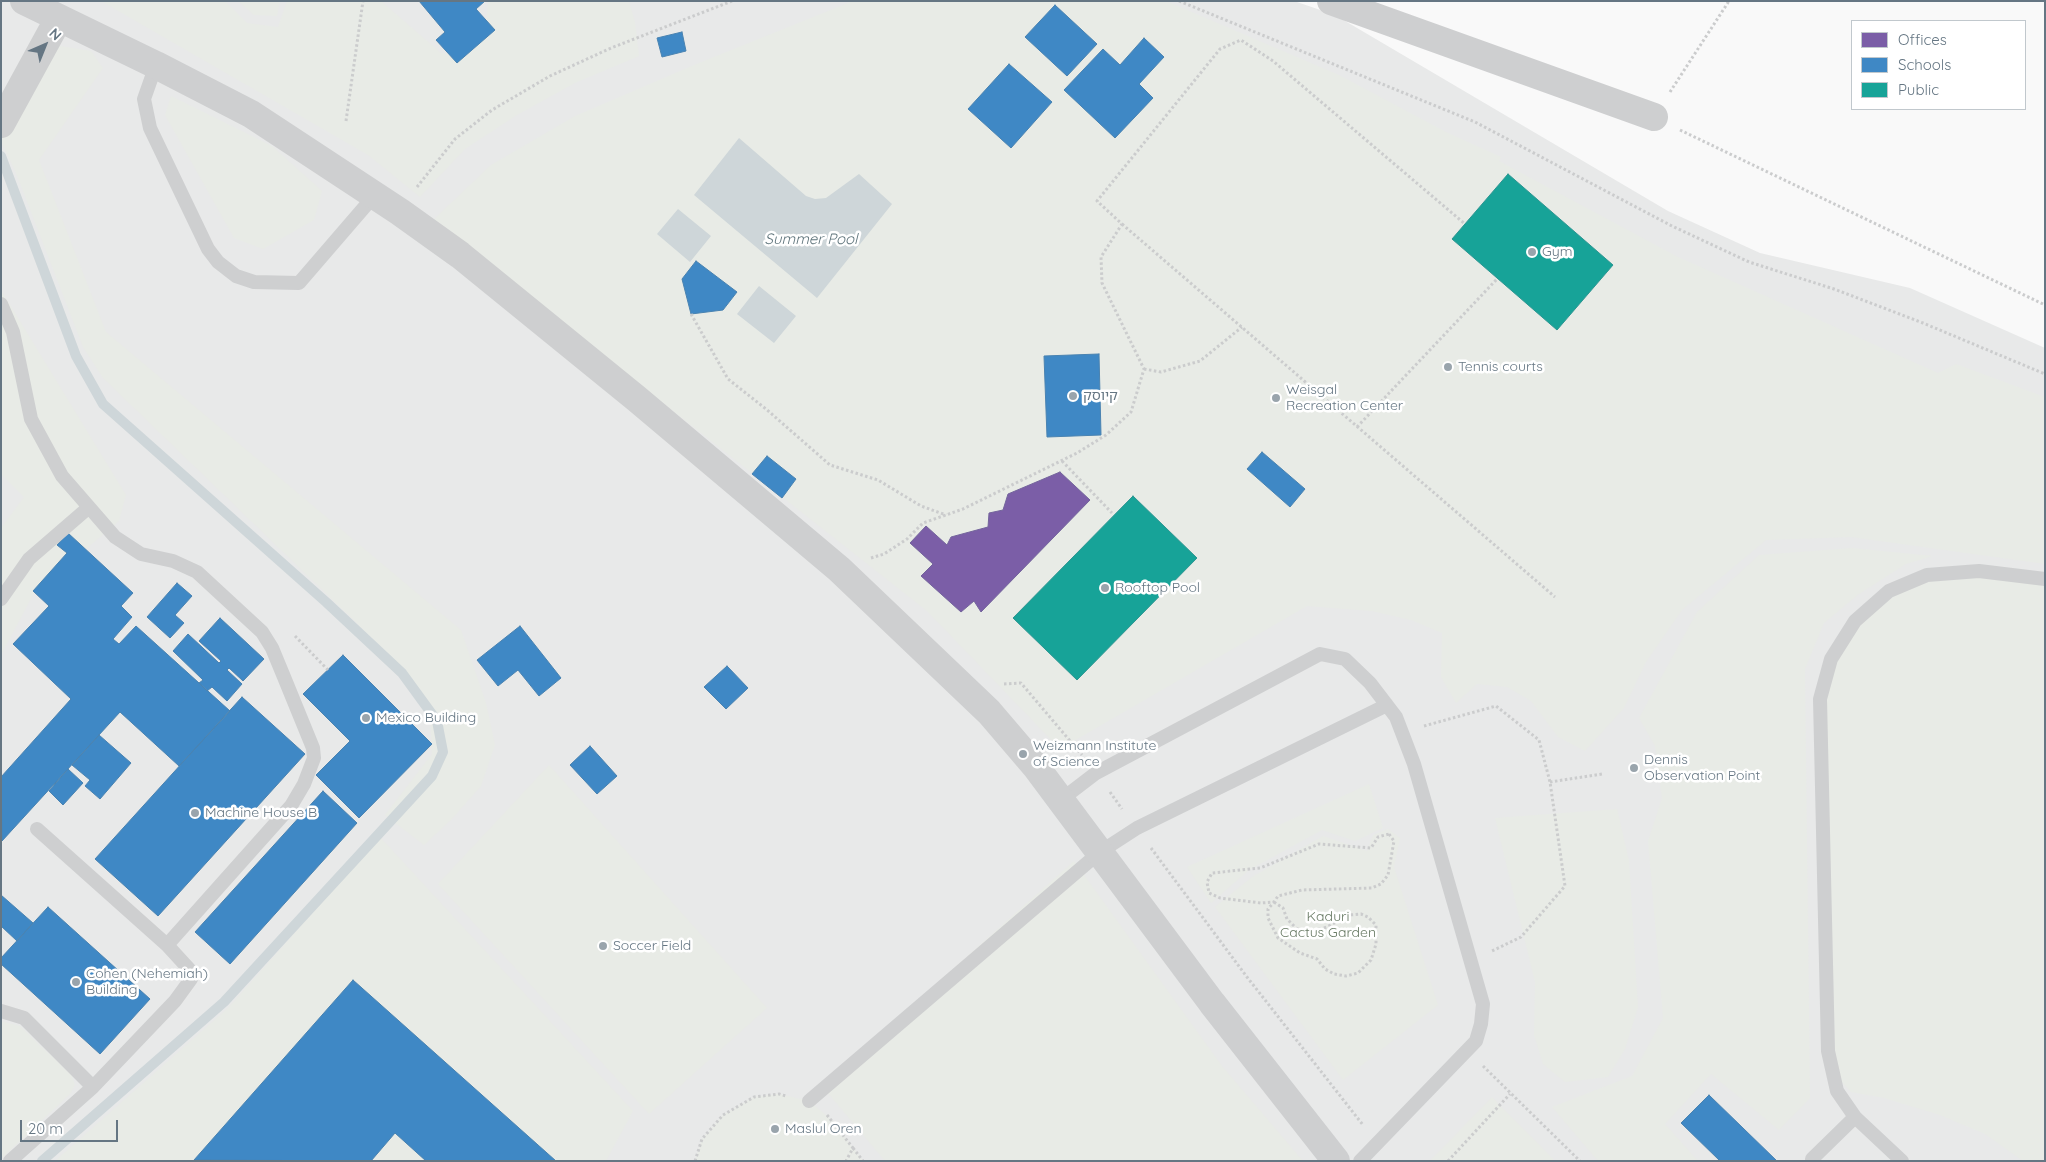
<!DOCTYPE html>
<html>
<head>
<meta charset="utf-8">
<style>
	body { margin:0 }
	#map { position:relative; width:2046px; height:1162px; overflow:hidden; background:#f9f9f9; font-family:Quicksand,sans-serif }
	canvas { display:block }
	.frame { position:absolute; inset:0; border:2px solid #657683; pointer-events:none }
	.legend { position:absolute; left:1851px; top:20px; width:175px; height:90px; box-sizing:border-box; background:#fff; border:1px solid #c1c8cd; margin:0; padding:6px 9px; list-style:none; font-size:15px; color:#657683 }
	.legend li { display:flex; align-items:center; gap:10px; height:25px }
	.legend b { width:25px; border:1px solid #c1c8cd }
	.north { position:absolute; left:20px; top:20px; width:50px; height:50px; -webkit-text-stroke:4px #fff; paint-order:stroke; rotate:44deg; font-size:14px; font-weight:700; line-height:20px; text-align:center; color:#657683 }
	.north::after { content:''; display:block; margin:auto; width:18px; height:22px; background:#657683; clip-path:polygon(50% 0,100% 100%,50% 72%,0 100%) }
	.scale { position:absolute; left:20px; top:1120px; width:98px; height:22px; box-sizing:border-box; border:2px solid #657683; border-top:0; padding-left:6px; font-size:15px; line-height:18px; white-space:nowrap; color:#657683; -webkit-text-stroke:4px #fff; paint-order:stroke }
</style>
</head>
<body>
<div id="map">
<canvas width="2046" height="1162"></canvas>
<div class="frame"></div>
<ul class="legend">
<li><b style="height:14px;background:#7b5ea7"></b>Offices</li>
<li><b style="height:14px;background:#3f88c5"></b>Schools</li>
<li><b style="height:14px;background:#17a398"></b>Public</li>
</ul>
<div class="north">N</div>
<div class="scale">20 m</div>
</div>
<script>
const context = document.querySelector('canvas').getContext('2d');
context.lineJoin = 'round';
function fill(path, color) { context.fillStyle = color; context.fill(path, 'evenodd'); }
const shape = rows => new Path2D(rows.map(r => 'M' + r).join(''));
function strokePath(path, color, width, dash) { context.strokeStyle = color; context.lineWidth = width; context.lineCap = dash ? 'butt' : 'round'; context.setLineDash(dash || []); context.stroke(path); }
function drawText(font, color, halo, rows, align = 'center') {
  context.font = font + ' Quicksand,"Noto Sans Hebrew",sans-serif'; context.lineWidth = 5; context.setLineDash([]); context.textBaseline = 'middle'; context.strokeStyle = halo; context.fillStyle = color; for (const [text, x, y, turn = 0] of rows) {
    context.save(); context.translate(x, y); context.rotate((+turn || 0) * Math.PI / 180); context.textAlign = isNaN(turn) ? turn : align; if (halo) context.strokeText(text, 0, 0); context.fillText(text, 0, 0); context.restore();
  }
}
const built = shape([
	[1,1,1294,1,1335,15,1668,211,1760,253,1910,288,2045,348,2045,1161,1,1161]
]);
const green = shape([
	[101,1,225,1,247,23,278,27,287,1,381,1,441,53,466,55,486,28,488,1,629,1,635,22,639,56,575,83,517,115,465,149,420,197,368,155],
	[238,1,280,1,277,16,254,15],
	[853,1,1166,1,1339,75,1446,132,1501,157,1499,161,1678,257,1938,373,1956,364,2045,397,2045,564,1851,537,1766,540,1682,610,1646,662,1624,708,1585,751,1558,737,1531,701,1507,687,1477,684,1456,703,1441,677,1442,633,1411,620,1372,611,1307,606,1060,749,927,611,432,221,491,165,575,116,694,65],
	[48,44,91,51,103,68,39,160,106,332,461,630,486,703,495,745,481,786,451,820,424,845,385,815,432,754,430,714,401,666,103,378,83,347,16,173,1,141,1,132],
	[171,96,272,146,322,191,314,220,263,249,234,238,165,115],
	[1,290,126,495,119,521,34,593,1,655,1,528,24,497,1,474],
	[1852,548,1933,556,1906,564,1859,594,1824,623,1805,669,1810,1098,1779,1130,1711,1074,1665,1124,1698,1161,1598,1161,1552,1107,1632,1076,1663,1018,1648,841,1662,798,1655,746,1639,718,1697,612,1759,555],
	[1979,577,2045,585,2045,1161,2023,1161,1985,1134,1940,1115,1884,1098,1851,1092,1839,1079,1835,1050,1826,700,1836,662,1860,625,1893,596,1929,581],
	[549,765,767,1008,649,1114,438,884],
	[1369,784,1383,828,1355,841,1322,830,1249,870,1211,903,1187,867],
	[1617,809,1629,861,1638,1007,1625,1049,1608,1077,1565,1082,1543,1064,1534,1035,1535,982,1495,818],
	[1388,829,1400,838,1394,867,1438,1005,1343,1080,1215,907,1252,877,1323,836,1367,851,1373,835],
	[380,837,633,1111,606,1161,55,1161,228,1008],
	[1074,861,1222,1066,1303,1161,885,1161,822,1086],
	[1,1021,20,1026,72,1076,75,1085,70,1094,1,1159],
	[779,1094,809,1101,832,1120,863,1161,695,1161,702,1139,723,1115,754,1097],
	[1492,1097,1555,1161,1430,1161]
]);
const water = shape([
	[739,138,806,196,815,199,826,198,859,174,892,204,817,298,694,195],
	[678,209,711,236,690,262,657,234],
	[759,286,796,316,774,343,737,314]
]);
const offices = shape([
	[1060,472,1090,500,981,612,974,601,961,612,921,576,933,564,910,543,926,526,947,545,951,537,988,527,989,513,1003,510,1008,494,1060,472]
]);
const schools = shape([
	[419,1,485,1,476,9,495,30,457,63,436,40,445,32,419,1],
	[1055,5,1097,44,1067,76,1025,37,1055,5],
	[682,32,686,51,662,57,657,38,682,32],
	[1144,38,1164,57,1139,84,1153,98,1115,138,1064,90,1103,49,1120,65,1144,38],
	[1009,64,1052,102,1011,148,968,109,1009,64],
	[696,261,737,292,723,310,691,314,682,279,696,261],
	[1099,354,1101,435,1047,437,1044,356,1099,354],
	[1262,452,1305,489,1290,507,1247,469,1262,452],
	[767,456,796,479,782,498,752,474,767,456],
	[68,533,133,593,121,606,132,617,113,639,119,644,136,626,230,711,179,766,120,712,2,841,1,777,71,699,13,644,49,606,33,591,67,553,57,545,68,533],
	[177,583,192,596,175,615,184,623,170,638,147,617,177,583],
	[220,618,264,659,243,681,229,668,227,670,242,684,227,701,212,687,207,691,199,683,203,680,173,651,188,634,219,663,221,661,199,641,220,618],
	[520,626,561,678,539,696,518,670,498,686,477,660,520,626],
	[343,655,432,744,359,818,316,775,350,741,303,694,343,655],
	[727,666,748,688,726,709,704,687,727,666],
	[242,697,305,754,158,916,95,859,242,697],
	[99,735,131,763,100,799,85,786,90,780,72,765,99,735],
	[590,746,617,776,597,794,570,765,590,746],
	[68,769,83,783,63,805,49,791,68,769],
	[323,791,357,823,230,964,195,932,323,791],
	[1,895,33,923,17,941,1,926,1,895],
	[48,907,150,999,100,1054,1,964,1,958,48,907],
	[353,980,556,1161,426,1161,395,1133,371,1161,194,1160,353,980],
	[1709,1095,1777,1161,1720,1161,1681,1123,1709,1095]
]);
const public = shape([
	[1508,174,1613,265,1557,330,1452,239,1508,174],
	[1133,496,1197,558,1077,680,1013,618,1133,496]
]);
const stream = shape([
	[1,156,76,356,103,404,326,602,402,673,437,721,443,752,432,776,224,1002,42,1161]
]);
const path = shape([
	[1179,1,1475,122,1672,226,1749,262,1834,289,1923,323,2045,374],
	[1670,92,1729,1],
	[346,121,363,1],
	[1680,130,2045,305],
	[417,187,455,139,492,110,550,76,611,48,732,1],
	[1122,224,1555,597],
	[691,314,728,379,766,409,830,465,878,480,921,506,946,515],
	[1144,369,1161,372,1200,361,1242,327],
	[1357,427,1497,279],
	[1062,461,1112,513],
	[871,558,884,554,907,539,923,523,963,509,1077,453,1106,435,1131,412,1144,369,1102,283,1101,257,1122,224,1097,201,1220,49,1241,40,1273,61,1465,224],
	[295,636,328,670],
	[1004,684,1021,683,1082,755],
	[1424,726,1496,706,1539,740,1550,782,1565,886,1521,937,1492,951],
	[1550,782,1602,774],
	[1110,792,1122,809],
	[1389,834,1394,841,1388,875,1381,884,1372,888,1302,890,1278,896,1274,902,1261,903,1220,898,1209,893,1207,882,1212,873,1260,868,1319,844,1371,848,1378,837,1389,834],
	[1151,848,1247,977,1363,1125],
	[1274,902,1283,908,1287,919,1296,928,1306,933,1327,927,1349,915,1361,914,1368,917,1376,925,1376,944,1371,960,1358,973,1346,976,1334,974,1325,969,1317,959,1300,953,1278,938,1268,918,1268,909,1274,902],
	[1483,1066,1580,1161],
	[827,1115,853,1148,846,1161],
	[853,1148,863,1161],
	[695,1161,702,1139,723,1115,754,1097,779,1094,786,1096],
	[1448,1161,1510,1094]
]);
const lane = shape([
	[156,65,144,99,150,128,208,249,218,262,236,276,254,282,299,283,374,196],
	[1,304,13,332,31,419,62,476,115,537,141,554,173,561,197,572,262,632,272,648,284,677,313,748,314,758,304,784,291,806,167,945,189,969,191,979,175,1001,93,1087,10,1161],
	[1,599,29,559,88,508],
	[1062,799,1096,773,1320,654,1345,659,1370,683,1396,717,1414,764,1483,1004,1481,1024,1476,1041,1360,1161],
	[37,829,167,945],
	[1,1011,24,1018,93,1087],
	[809,1101,1100,852,1137,828,1387,705],
	[1812,1159,1855,1117],
	[1902,1161,1855,1117,1837,1091,1828,1051,1820,699,1831,659,1855,621,1889,591,1927,575,1979,571,2045,579]
]);
const street = shape([
	[24,1,156,65,251,114,400,212,460,255,637,399,839,569,989,712,1036,767,1212,1003,1336,1161],
	[1331,1,1654,117],
	[1,124,59,18]
]);
const markers = [
	[1532,252,5,"#99a4ac"],
	[1448,367,5,"#99a4ac"],
	[1073,396,5,"#99a4ac"],
	[1276,398,5,"#99a4ac"],
	[1105,588,5,"#99a4ac"],
	[366,718,5,"#99a4ac"],
	[1023,754,5,"#99a4ac"],
	[1634,768,5,"#99a4ac"],
	[195,813,5,"#99a4ac"],
	[603,946,5,"#99a4ac"],
	[76,982,5,"#99a4ac"],
	[775,1129,5,"#99a4ac"]
];
const poiNames = [
	["Gym",1542,252],
	["Tennis courts",1458,367],
	["Weisgal",1286,390],
	["Recreation Center",1286,406],
	["קיוסק",1083,396],
	["Rooftop Pool",1115,588],
	["Mexico Building",376,718],
	["Weizmann Institute",1033,746],
	["of Science",1033,762],
	["Dennis",1644,760],
	["Observation Point",1644,776],
	["Machine House B",205,813],
	["Soccer Field",613,946],
	["Cohen (Nehemiah)",86,974],
	["Building",86,990],
	["Maslul Oren",785,1129]
];
const parkNames = [
	["Kaduri",1328,917],
	["Cactus Garden",1328,933]
];
const waterNames = [
	["Summer Pool",811,239]
];
fill(built, '#e8e9e9');
fill(green, '#e8ebe6');
fill(water, '#ced6d9');
fill(offices, '#7b5ea7');
strokePath(offices, '#74659c', 1);
fill(schools, '#3f88c5');
strokePath(schools, '#4a83b1', 1);
fill(public, '#17a398');
strokePath(public, '#2e9692', 1);
strokePath(stream, '#ced6d9', 10);
strokePath(path, '#cbcccd', 3, [2.5, 2.5]);
strokePath(lane, '#cecfd0', 14);
strokePath(street, '#cecfd0', 28);
for (const [x, y, r, color] of markers) { const dot = new Path2D(); dot.arc(x, y, r, 0, 2 * Math.PI); context.fillStyle = color; context.fill(dot); strokePath(dot, '#fff', 2); }
drawText('14px', '#657683', '#fff', poiNames, 'left');
drawText('14px', '#687a64', '#fff', parkNames);
drawText('italic 15px', '#60757c', '#fff', waterNames);
</script>
</body>
</html>
